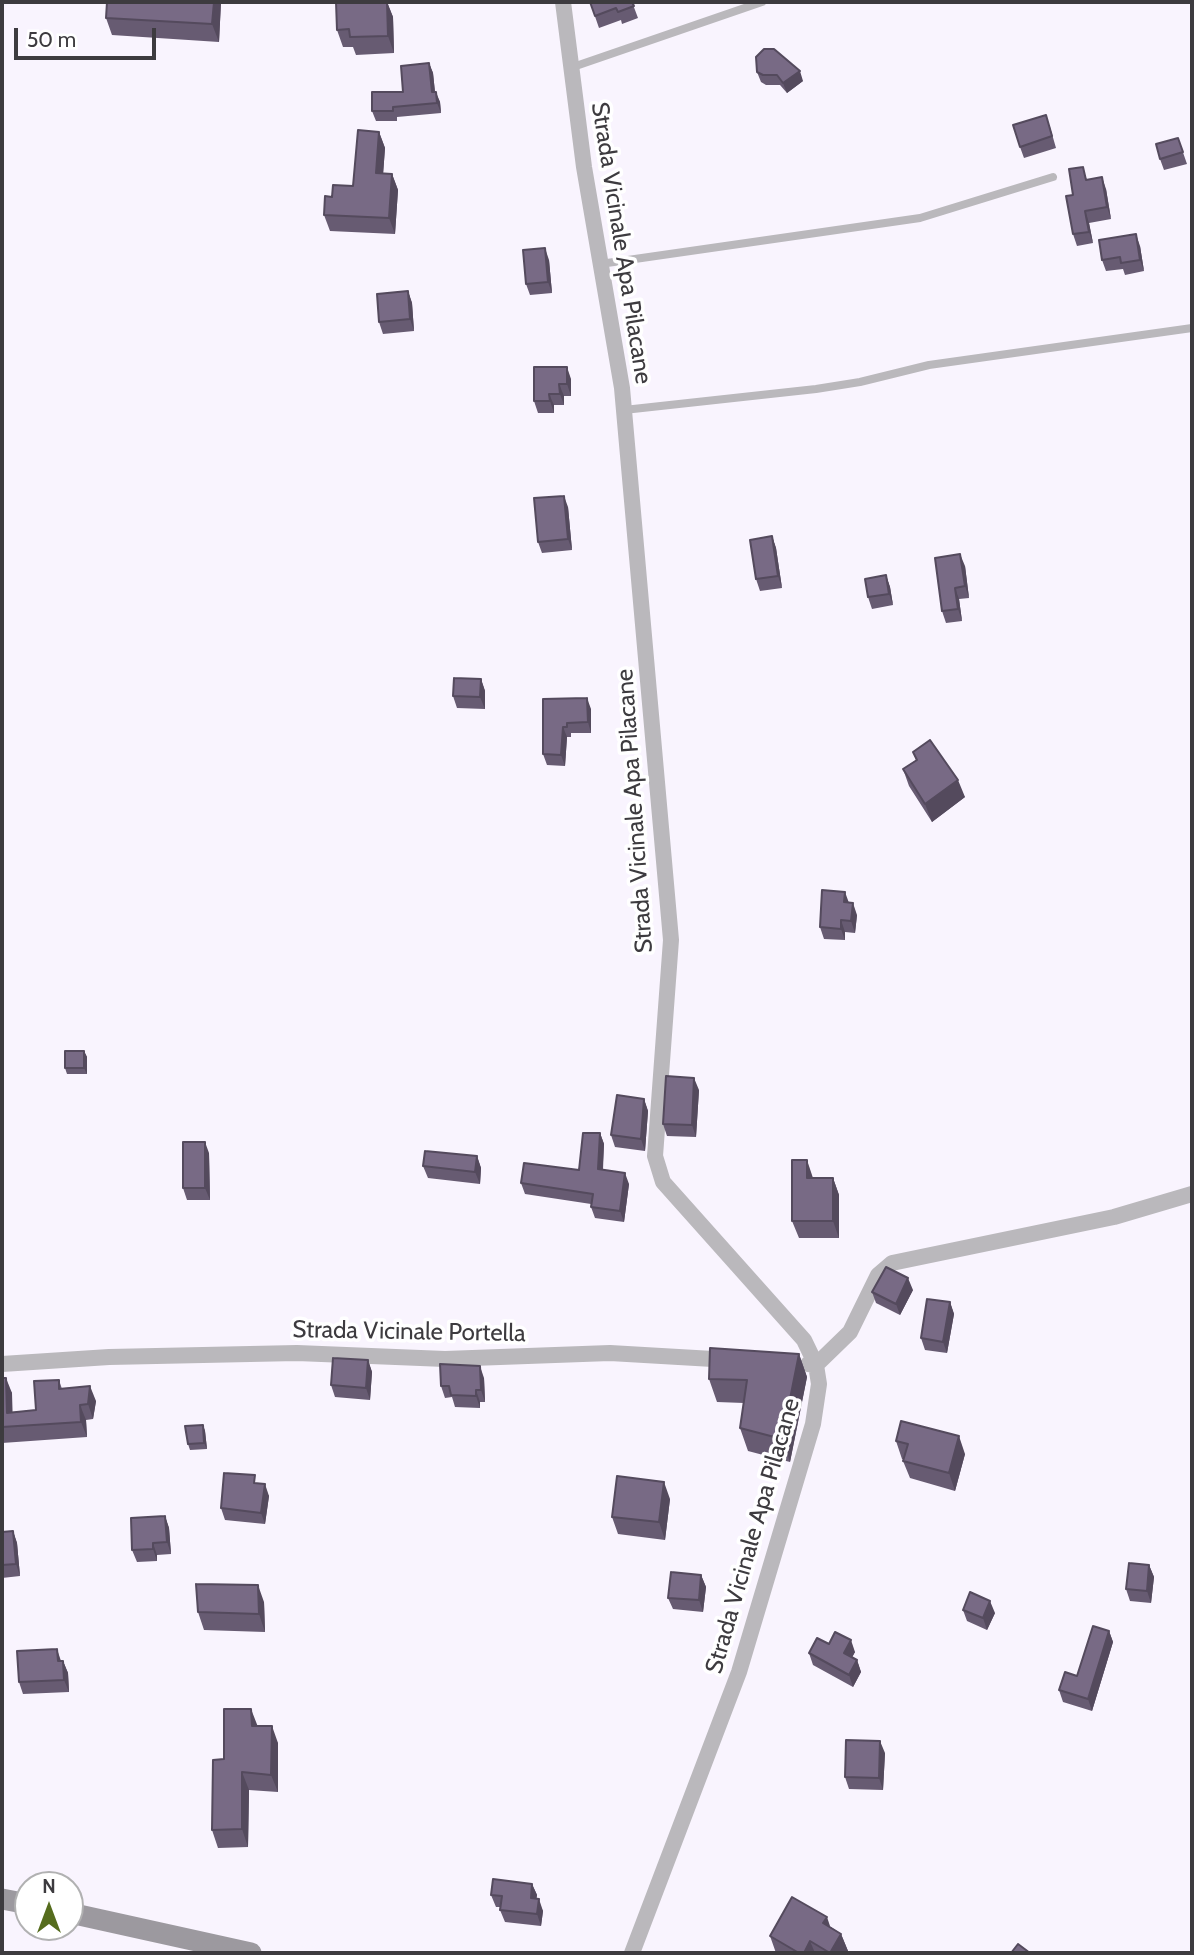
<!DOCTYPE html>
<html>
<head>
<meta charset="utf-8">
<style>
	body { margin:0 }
	#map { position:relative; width:1194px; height:1955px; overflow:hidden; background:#f9f4fe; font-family:Cabin,sans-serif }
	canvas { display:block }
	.frame { position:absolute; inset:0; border:4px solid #3d3b3f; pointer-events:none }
	.north { position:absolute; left:14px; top:1871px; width:70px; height:70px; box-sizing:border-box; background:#fff; border:2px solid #b1b1b2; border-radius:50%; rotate:0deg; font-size:19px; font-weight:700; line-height:28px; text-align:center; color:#3d3b3f }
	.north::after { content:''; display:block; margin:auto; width:24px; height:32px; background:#556c1d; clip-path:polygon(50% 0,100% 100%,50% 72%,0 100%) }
	.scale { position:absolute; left:14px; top:28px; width:142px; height:32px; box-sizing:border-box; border:4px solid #3d3b3f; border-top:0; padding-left:9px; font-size:21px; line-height:24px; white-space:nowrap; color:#3d3b3f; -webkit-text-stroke:5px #fff; paint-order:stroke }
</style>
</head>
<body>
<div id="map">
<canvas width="1194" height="1955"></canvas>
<div class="frame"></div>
<div class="north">N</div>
<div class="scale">50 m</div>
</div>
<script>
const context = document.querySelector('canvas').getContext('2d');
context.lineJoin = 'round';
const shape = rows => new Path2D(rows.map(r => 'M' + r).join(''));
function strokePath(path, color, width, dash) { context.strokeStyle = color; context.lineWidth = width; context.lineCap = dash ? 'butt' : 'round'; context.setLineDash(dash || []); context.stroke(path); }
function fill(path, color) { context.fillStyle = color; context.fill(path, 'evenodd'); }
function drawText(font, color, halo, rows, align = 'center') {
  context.font = font + ' Cabin,sans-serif'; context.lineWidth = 7; context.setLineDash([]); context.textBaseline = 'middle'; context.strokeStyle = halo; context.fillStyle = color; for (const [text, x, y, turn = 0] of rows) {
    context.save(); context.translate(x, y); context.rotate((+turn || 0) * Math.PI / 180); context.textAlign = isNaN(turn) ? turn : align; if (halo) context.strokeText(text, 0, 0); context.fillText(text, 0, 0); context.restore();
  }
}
const service = shape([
	[570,68,762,2],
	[600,264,920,218,1053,177],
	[624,410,816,389,860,382,929,365,1192,328]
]);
const minor = shape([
	[563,2,584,167,622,388,671,940,655,1156,663,1182,804,1340,816,1365,819,1384,813,1424,739,1672,632,1953],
	[2,1364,109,1357,297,1353,445,1359,610,1353,730,1360],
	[808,1364,816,1365,850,1332,878,1275,892,1263,1114,1217,1192,1194]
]);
const secondary = shape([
	[2,1899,28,1904],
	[70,1913,251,1953]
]);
const wall = shape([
	[221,2,219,42,112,35,106,18],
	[336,2,387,2,393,17,394,53,356,55,353,47,343,47,337,30],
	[590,2,632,2,638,18,622,24,621,20,599,28],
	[756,57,803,81,787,93,780,85,766,85,761,82,757,72],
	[429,63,433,73,435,92,440,102,441,113,397,117,397,121,376,121,372,111,403,92],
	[1050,127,1056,148,1024,158,1020,147],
	[379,132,385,148,383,174,392,174,398,190,395,234,330,231,324,215,332,197,353,186],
	[1178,138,1187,164,1164,170,1160,159],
	[1088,180,1106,189,1111,219,1089,223,1093,243,1077,246,1073,234,1073,195],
	[1140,246,1144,271,1125,275,1123,269,1106,271,1102,260],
	[549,260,552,293,530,295,526,284],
	[408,291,412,303,414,331,383,334,379,322],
	[534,367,571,379,571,396,564,396,564,405,554,405,554,413,538,413,534,401],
	[568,507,572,550,542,553,538,542],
	[772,536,776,548,782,588,760,591,756,579],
	[965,566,969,598,959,599,962,621,946,623,942,611],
	[886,575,890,587,893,605,872,609,868,597],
	[481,679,485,691,485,709,457,708,453,696],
	[543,699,591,709,591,733,571,733,571,737,567,737,565,766,547,765,543,754],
	[913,752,965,797,932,822,909,786,903,769,916,760],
	[857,915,855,933,845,932,845,940,824,939,820,927],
	[84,1051,87,1057,87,1074,67,1074,65,1068],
	[699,1090,696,1137,667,1136,663,1124],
	[644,1099,648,1111,645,1151,615,1147,611,1135],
	[600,1133,604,1144,603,1170,629,1184,624,1222,595,1218,591,1207,591,1204,525,1194,521,1183,579,1170],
	[209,1153,210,1200,187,1200,183,1188],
	[477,1156,481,1168,480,1184,428,1178,423,1166],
	[833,1178,839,1195,839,1238,799,1238,792,1221],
	[913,1290,900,1315,876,1303,872,1292],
	[950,1302,954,1314,947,1353,925,1350,921,1338],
	[799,1354,807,1377,790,1462,748,1451,740,1428,744,1403,717,1402,709,1379],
	[368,1360,372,1372,370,1400,335,1397,331,1385],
	[2,1378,12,1393,12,1412,36,1410,59,1380,62,1389,96,1401,93,1419,86,1420,87,1437,2,1443],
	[484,1378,485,1402,480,1402,480,1408,455,1407,452,1397,445,1398,441,1386],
	[203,1425,205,1431,207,1449,190,1450,188,1444],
	[896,1441,965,1454,955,1491,910,1478,903,1461,904,1459,902,1459],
	[258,1483,269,1496,265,1524,225,1520,221,1508],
	[670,1499,665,1540,618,1534,612,1517],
	[165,1516,169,1528,171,1554,157,1555,157,1561,137,1562,132,1550],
	[13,1531,17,1543,20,1576,2,1578,2,1532],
	[1149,1565,1154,1577,1151,1603,1130,1601,1126,1589],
	[701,1575,706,1587,703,1612,673,1609,668,1598],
	[264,1602,265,1632,204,1630,198,1612],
	[963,1610,995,1613,987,1630,967,1621],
	[1109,1631,1113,1642,1092,1711,1063,1702,1059,1690,1077,1676],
	[829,1644,855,1652,852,1657,857,1660,861,1672,853,1687,813,1665,809,1653],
	[62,1661,63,1661,68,1673,69,1692,23,1694,19,1682],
	[257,1726,278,1743,278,1792,249,1790,248,1847,218,1848,212,1830,224,1759],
	[885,1753,883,1790,849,1789,845,1777],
	[532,1884,537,1895,536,1899,543,1911,541,1926,505,1922,500,1910,501,1907,496,1907,491,1895],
	[831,1927,841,1934,848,1951,846,1953,776,1953,770,1936]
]);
const shadedWall = shape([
	[214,2,221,2,219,42,212,24],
	[387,2,393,17,394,53,388,36],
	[429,63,433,73,436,102,432,92],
	[800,71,803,81,787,93,783,83],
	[436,92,440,102,441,113,437,103],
	[379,132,385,148,382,189,376,173],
	[392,174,398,190,395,234,389,218],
	[1102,177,1106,189,1111,219,1107,207],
	[1085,211,1089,223,1093,243,1089,232],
	[1136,234,1140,246,1144,271,1140,260],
	[545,248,549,260,552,293,548,282],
	[408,291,412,303,414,331,410,319],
	[567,367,571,379,571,396,567,384],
	[559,384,564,396,564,405,560,394],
	[549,394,554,405,554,413,550,401],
	[564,496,568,507,572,550,568,539],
	[772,536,776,548,782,588,778,576],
	[960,554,965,566,969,598,965,586],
	[886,575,890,587,893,605,889,594],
	[955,588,959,599,962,621,958,609],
	[481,679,485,691,485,709,480,697],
	[587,698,591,709,591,733,588,722],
	[563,727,567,737,565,766,561,755],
	[958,780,965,797,932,822,925,804],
	[845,892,849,903,844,902],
	[853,903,857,915,855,933,851,921],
	[841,920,845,932,845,940,841,929],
	[84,1051,87,1057,87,1074,84,1068],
	[694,1078,699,1090,696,1137,692,1125],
	[644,1099,648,1111,645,1151,641,1139],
	[600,1133,604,1144,602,1180,598,1169],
	[205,1142,209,1153,210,1200,205,1188],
	[477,1156,481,1168,480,1184,475,1172],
	[807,1160,813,1178,807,1178],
	[625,1173,629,1184,624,1222,620,1211],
	[833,1178,839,1195,839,1238,833,1221],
	[908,1278,913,1290,900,1315,896,1304],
	[950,1302,954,1314,947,1353,943,1342],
	[799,1354,807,1377,790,1462,782,1439],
	[368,1360,372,1372,370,1400,366,1388],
	[480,1366,484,1378,485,1402,481,1390],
	[6,1378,12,1393,13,1427,7,1413],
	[90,1386,96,1401,93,1419,88,1404],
	[476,1390,480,1402,480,1408,476,1396],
	[80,1405,86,1420,87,1437,81,1422],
	[203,1425,205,1431,207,1449,204,1443],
	[959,1436,965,1454,955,1491,949,1473],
	[664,1482,670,1499,665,1540,659,1522],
	[265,1484,269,1496,265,1524,261,1513],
	[165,1516,169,1528,171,1554,167,1542],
	[13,1531,17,1543,20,1576,16,1564],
	[153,1543,157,1555,157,1561,153,1549],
	[1149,1565,1154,1577,1151,1603,1147,1591],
	[701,1575,706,1587,703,1612,699,1600],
	[258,1585,264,1602,265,1632,259,1614],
	[990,1601,995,1613,987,1630,983,1618],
	[1109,1631,1113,1642,1092,1711,1088,1699],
	[851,1640,855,1652,848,1665,844,1653],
	[57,1649,61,1661,62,1673,58,1661],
	[857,1660,861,1672,853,1687,849,1675],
	[63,1661,68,1673,69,1692,64,1680],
	[251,1709,258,1727,252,1726],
	[272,1726,278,1743,278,1792,271,1775],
	[880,1741,885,1753,883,1790,879,1778],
	[242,1772,249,1790,248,1847,242,1829],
	[532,1884,537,1895,535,1910,531,1898],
	[539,1899,543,1911,541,1926,537,1914],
	[827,1917,833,1935,823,1923],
	[841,1934,848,1951,846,1953,830,1953],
	[810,1941,815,1953,804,1953]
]);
const building = shape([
	[107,2,214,2,212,24,106,18,107,2],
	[336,2,387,2,388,36,350,37,349,29,337,30,336,2],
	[590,2,632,2,634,6,618,12,616,8,595,16,590,2],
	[764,49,774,49,800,71,783,83,777,75,763,75,757,72,756,57,764,49],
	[429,63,432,92,436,92,437,103,393,107,393,111,372,111,372,92,403,92,401,66,429,63],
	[1046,115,1052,136,1020,147,1013,125,1046,115],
	[358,130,379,132,376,173,392,174,389,218,324,215,325,196,332,197,333,185,353,186,358,130],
	[1178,138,1183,152,1160,159,1156,144,1178,138],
	[1083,167,1086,180,1102,177,1107,207,1085,211,1089,232,1073,234,1066,196,1073,195,1069,169,1083,167],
	[1136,234,1140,260,1121,263,1120,257,1102,260,1099,240,1136,234],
	[545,248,548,282,526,284,523,250,545,248],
	[408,291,410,319,379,322,377,294,408,291],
	[534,367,567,367,567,384,559,384,560,394,549,394,550,401,534,401,534,367],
	[564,496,568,539,538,542,534,498,564,496],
	[772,536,778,576,756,579,750,540,772,536],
	[960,554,965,586,955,588,958,609,942,611,935,558,960,554],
	[886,575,889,594,868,597,865,579,886,575],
	[454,678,481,679,480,697,453,696,454,678],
	[587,698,588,722,567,723,567,727,563,727,561,755,543,754,543,699,587,698],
	[930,740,958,780,925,804,903,769,917,760,913,752,930,740],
	[822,890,845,892,844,902,853,903,851,921,841,920,841,929,820,927,822,890],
	[65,1051,84,1051,84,1068,65,1068,65,1051],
	[666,1076,694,1078,692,1125,663,1124,666,1076],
	[617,1095,644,1099,641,1139,611,1135,617,1095],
	[583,1133,600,1133,598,1169,625,1173,620,1211,591,1207,593,1194,521,1183,524,1163,579,1170,583,1133],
	[183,1142,205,1142,205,1188,183,1188,183,1142],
	[425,1151,477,1156,475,1172,423,1166,425,1151],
	[792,1160,807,1160,807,1178,833,1178,833,1221,792,1221,792,1160],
	[886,1267,908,1278,896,1304,872,1292,886,1267],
	[927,1299,950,1302,943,1342,921,1338,927,1299],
	[710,1348,799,1354,782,1439,740,1428,747,1380,709,1379,710,1348],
	[333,1358,368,1360,366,1388,331,1385,333,1358],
	[440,1364,480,1366,481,1390,476,1390,476,1396,451,1395,449,1386,441,1386,440,1364],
	[2,1378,6,1378,7,1413,36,1410,34,1381,59,1380,59,1389,90,1386,88,1404,80,1405,81,1422,2,1427,2,1378],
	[901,1421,959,1436,949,1473,903,1461,908,1444,896,1441,901,1421],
	[203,1425,204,1443,188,1444,185,1426,203,1425],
	[224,1473,255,1475,254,1483,265,1484,261,1513,221,1508,224,1473],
	[617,1476,664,1482,659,1522,612,1517,617,1476],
	[165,1516,167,1542,153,1543,153,1549,132,1550,131,1518,165,1516],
	[13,1531,16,1564,2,1565,2,1532,13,1531],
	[1129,1563,1149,1565,1147,1591,1126,1589,1129,1563],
	[671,1572,701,1575,699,1600,668,1598,671,1572],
	[196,1584,258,1585,259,1614,198,1612,196,1584],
	[970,1592,990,1601,983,1618,963,1610,970,1592],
	[1093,1626,1109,1631,1088,1699,1059,1690,1065,1672,1077,1676,1093,1626],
	[835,1632,851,1640,844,1653,857,1660,849,1675,809,1653,817,1638,829,1644,835,1632],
	[57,1649,58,1661,63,1661,64,1680,19,1682,17,1651,57,1649],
	[224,1709,251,1709,252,1726,272,1726,271,1775,242,1772,242,1829,212,1830,213,1760,224,1759,224,1709],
	[846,1740,880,1741,879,1778,845,1777,846,1740],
	[493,1879,532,1884,531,1898,539,1899,537,1914,500,1910,502,1896,491,1895,493,1879],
	[792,1897,827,1917,823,1923,841,1934,830,1953,810,1941,804,1953,799,1953,770,1936,792,1897],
	[1018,1944,1030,1953,1011,1953,1018,1944]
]);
const streetNames = [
	["Strada Vicinale Apa Pilacane",621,243,81],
	["Strada Vicinale Apa Pilacane",635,811,-94],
	["Strada Vicinale Portella",409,1332,1],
	["Strada Vicinale Apa Pilacane",753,1536,-74]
];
strokePath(service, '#bab8bc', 8);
strokePath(minor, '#bab8bc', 16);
strokePath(secondary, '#9c999f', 21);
fill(wall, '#675b72');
fill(shadedWall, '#544a5d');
fill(building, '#786a85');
strokePath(building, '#544a5d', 2);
drawText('24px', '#3d3b3f', '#fff', streetNames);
</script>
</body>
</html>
